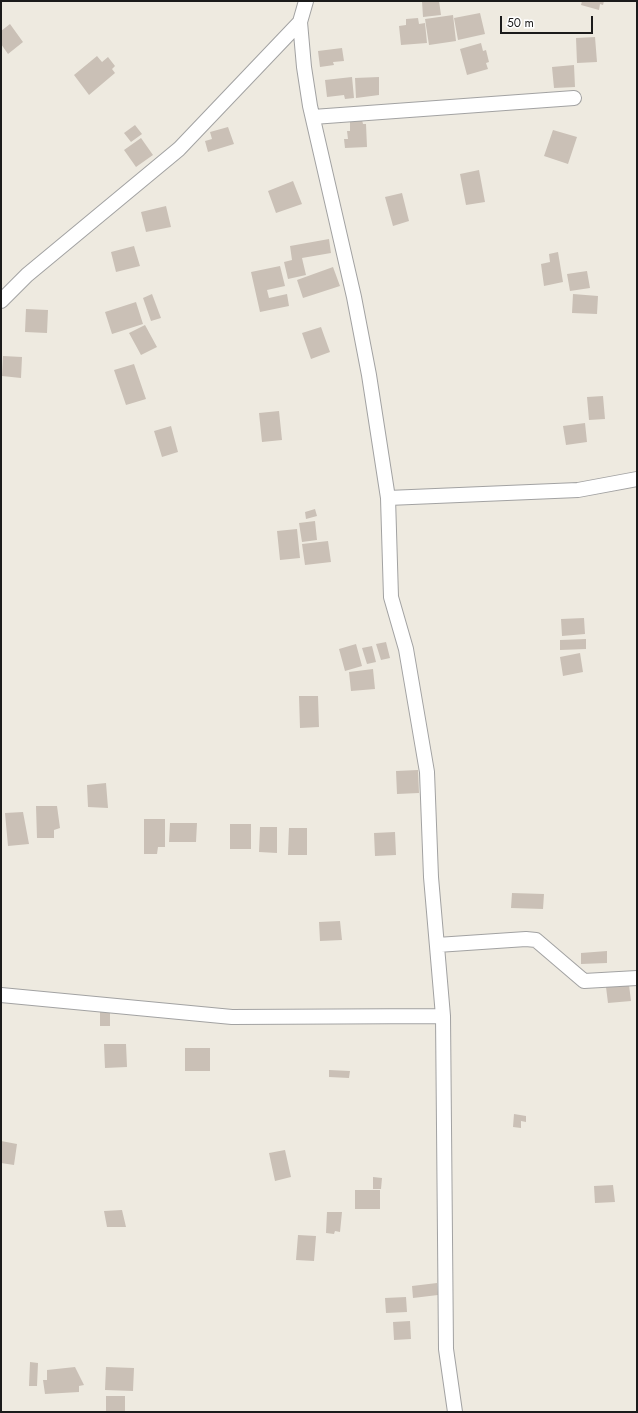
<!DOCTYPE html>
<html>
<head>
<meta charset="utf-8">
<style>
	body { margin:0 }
	#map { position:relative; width:638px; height:1413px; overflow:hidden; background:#eeeae0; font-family:Jost,sans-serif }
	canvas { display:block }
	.frame { position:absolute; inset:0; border:2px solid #1b1b1b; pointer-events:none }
	.scale { position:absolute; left:500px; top:16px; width:93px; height:18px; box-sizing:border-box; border:2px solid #1b1b1b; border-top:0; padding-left:5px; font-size:12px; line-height:14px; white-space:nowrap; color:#1b1b1b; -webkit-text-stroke:3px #fff; paint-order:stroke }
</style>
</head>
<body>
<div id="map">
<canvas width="638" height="1413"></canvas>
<div class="frame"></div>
<div class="scale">50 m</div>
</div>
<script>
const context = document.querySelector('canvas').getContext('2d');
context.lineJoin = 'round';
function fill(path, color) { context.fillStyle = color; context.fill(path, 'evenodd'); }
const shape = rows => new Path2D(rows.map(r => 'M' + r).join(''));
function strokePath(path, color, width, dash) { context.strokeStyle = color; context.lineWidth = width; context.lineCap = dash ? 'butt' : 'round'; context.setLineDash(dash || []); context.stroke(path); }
const building = shape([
	[422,1,439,1,441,15,423,17],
	[582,1,604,1,603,5,600,4,599,10,581,5],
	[480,13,485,34,458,40,454,18],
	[453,15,456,41,429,45,425,19],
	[418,18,419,24,425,23,427,43,401,45,399,26,406,25,406,19],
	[10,24,23,42,8,54,1,44,1,31],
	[595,37,597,62,577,63,576,38],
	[481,43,483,51,486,50,489,62,486,63,488,69,467,75,460,49],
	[342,48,344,61,333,62,334,65,320,67,318,51],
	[97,56,102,62,108,57,115,66,112,69,115,73,89,95,74,75],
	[574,65,575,87,554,88,552,67],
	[352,77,354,98,345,99,344,95,327,97,325,80],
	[379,77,379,95,356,98,355,78],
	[350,120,362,120,363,124,366,124,367,147,345,148,344,139,348,139,347,131,350,131],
	[135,125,142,134,131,142,124,133],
	[228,127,234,144,208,152,205,141,212,139,210,132],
	[553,130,577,137,568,164,544,156],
	[141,138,153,155,136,167,124,150],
	[479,170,485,202,466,205,460,174],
	[293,181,302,204,276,213,268,191],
	[402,193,409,221,393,226,385,197],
	[166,206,171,227,146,232,141,212],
	[329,239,331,253,302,258,306,275,288,279,284,262,292,260,290,246],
	[134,246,140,266,116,272,111,252],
	[558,252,563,282,544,286,541,264,550,262,549,254],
	[280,266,285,286,267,290,269,298,287,294,289,306,260,312,251,272],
	[333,267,340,286,303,298,297,280],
	[587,271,590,288,570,291,567,274],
	[152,294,161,318,151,321,143,298],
	[573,294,598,296,597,314,572,313],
	[136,302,143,324,112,334,105,312],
	[26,309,48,310,47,333,25,332],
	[145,325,157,347,141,355,129,333],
	[321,327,330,352,311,359,302,333],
	[3,356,22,357,21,378,2,376],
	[134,364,146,399,126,405,114,370],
	[603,396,605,419,589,420,587,397],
	[279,411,282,440,262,442,259,413],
	[585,423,587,442,566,445,563,426],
	[171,426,178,452,162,457,154,431],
	[315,509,317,516,306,519,305,512],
	[315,521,317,540,302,542,299,523],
	[297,529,300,558,280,560,277,531],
	[328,541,331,562,305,565,302,544],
	[584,618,585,634,562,636,561,619],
	[586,639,586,649,560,650,560,640],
	[386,642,390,658,381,660,376,644],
	[356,644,362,666,345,671,339,649],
	[372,646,376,662,367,664,362,648],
	[580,653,583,672,563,676,560,657],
	[373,669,375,689,351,691,349,672],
	[299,696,318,696,319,727,300,728],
	[418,770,419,793,397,794,396,771],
	[106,783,108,808,88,807,87,785],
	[36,806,57,806,60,828,54,830,54,838,37,838],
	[23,812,29,844,8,846,5,813],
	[144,819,165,819,165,847,158,847,157,854,144,854],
	[170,823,197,823,196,842,169,842],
	[230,824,251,824,251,849,230,849],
	[260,827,277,827,277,853,259,852],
	[289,828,307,828,307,855,288,855],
	[395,832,396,855,375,856,374,833],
	[512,893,544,894,543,909,511,908],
	[340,921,342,940,320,941,319,922],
	[607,951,607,963,581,964,581,953],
	[629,985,631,1001,608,1003,606,987],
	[100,1012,110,1012,110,1026,100,1026],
	[104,1044,126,1044,127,1067,105,1068],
	[185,1048,210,1048,210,1071,185,1071],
	[329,1070,350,1071,349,1078,329,1077],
	[514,1114,526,1116,526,1122,521,1121,521,1128,513,1127],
	[1,1141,17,1144,14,1165,1,1163],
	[285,1150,291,1177,275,1181,269,1153],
	[373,1177,382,1178,381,1189,373,1189],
	[613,1185,615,1202,595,1203,594,1186],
	[355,1190,380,1190,380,1209,355,1209],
	[122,1210,126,1227,107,1227,104,1211],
	[327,1212,342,1212,340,1232,335,1231,334,1234,326,1233],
	[298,1235,316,1236,314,1261,296,1260],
	[437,1283,438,1295,413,1298,412,1286],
	[406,1297,407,1312,386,1313,385,1298],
	[410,1321,411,1339,394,1340,393,1322],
	[30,1362,38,1363,37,1386,29,1386],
	[75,1367,84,1385,79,1386,79,1392,45,1394,43,1380,47,1380,47,1370],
	[106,1367,134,1368,133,1391,105,1390],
	[106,1396,125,1396,125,1412,106,1412]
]);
const street = shape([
	[306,1,300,22,304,67,310,106,354,297,369,375,388,498,391,597,406,649,427,772,431,877,443,1016,446,1349,455,1412],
	[313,117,574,98],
	[1,301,27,275,179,149,300,22],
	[388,498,578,490,637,479],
	[437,945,526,939,536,940,584,981,637,978],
	[1,995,232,1017,443,1016]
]);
fill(building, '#cac0b6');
strokePath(street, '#a2a2a2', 16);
strokePath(street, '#fff', 14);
</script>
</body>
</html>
